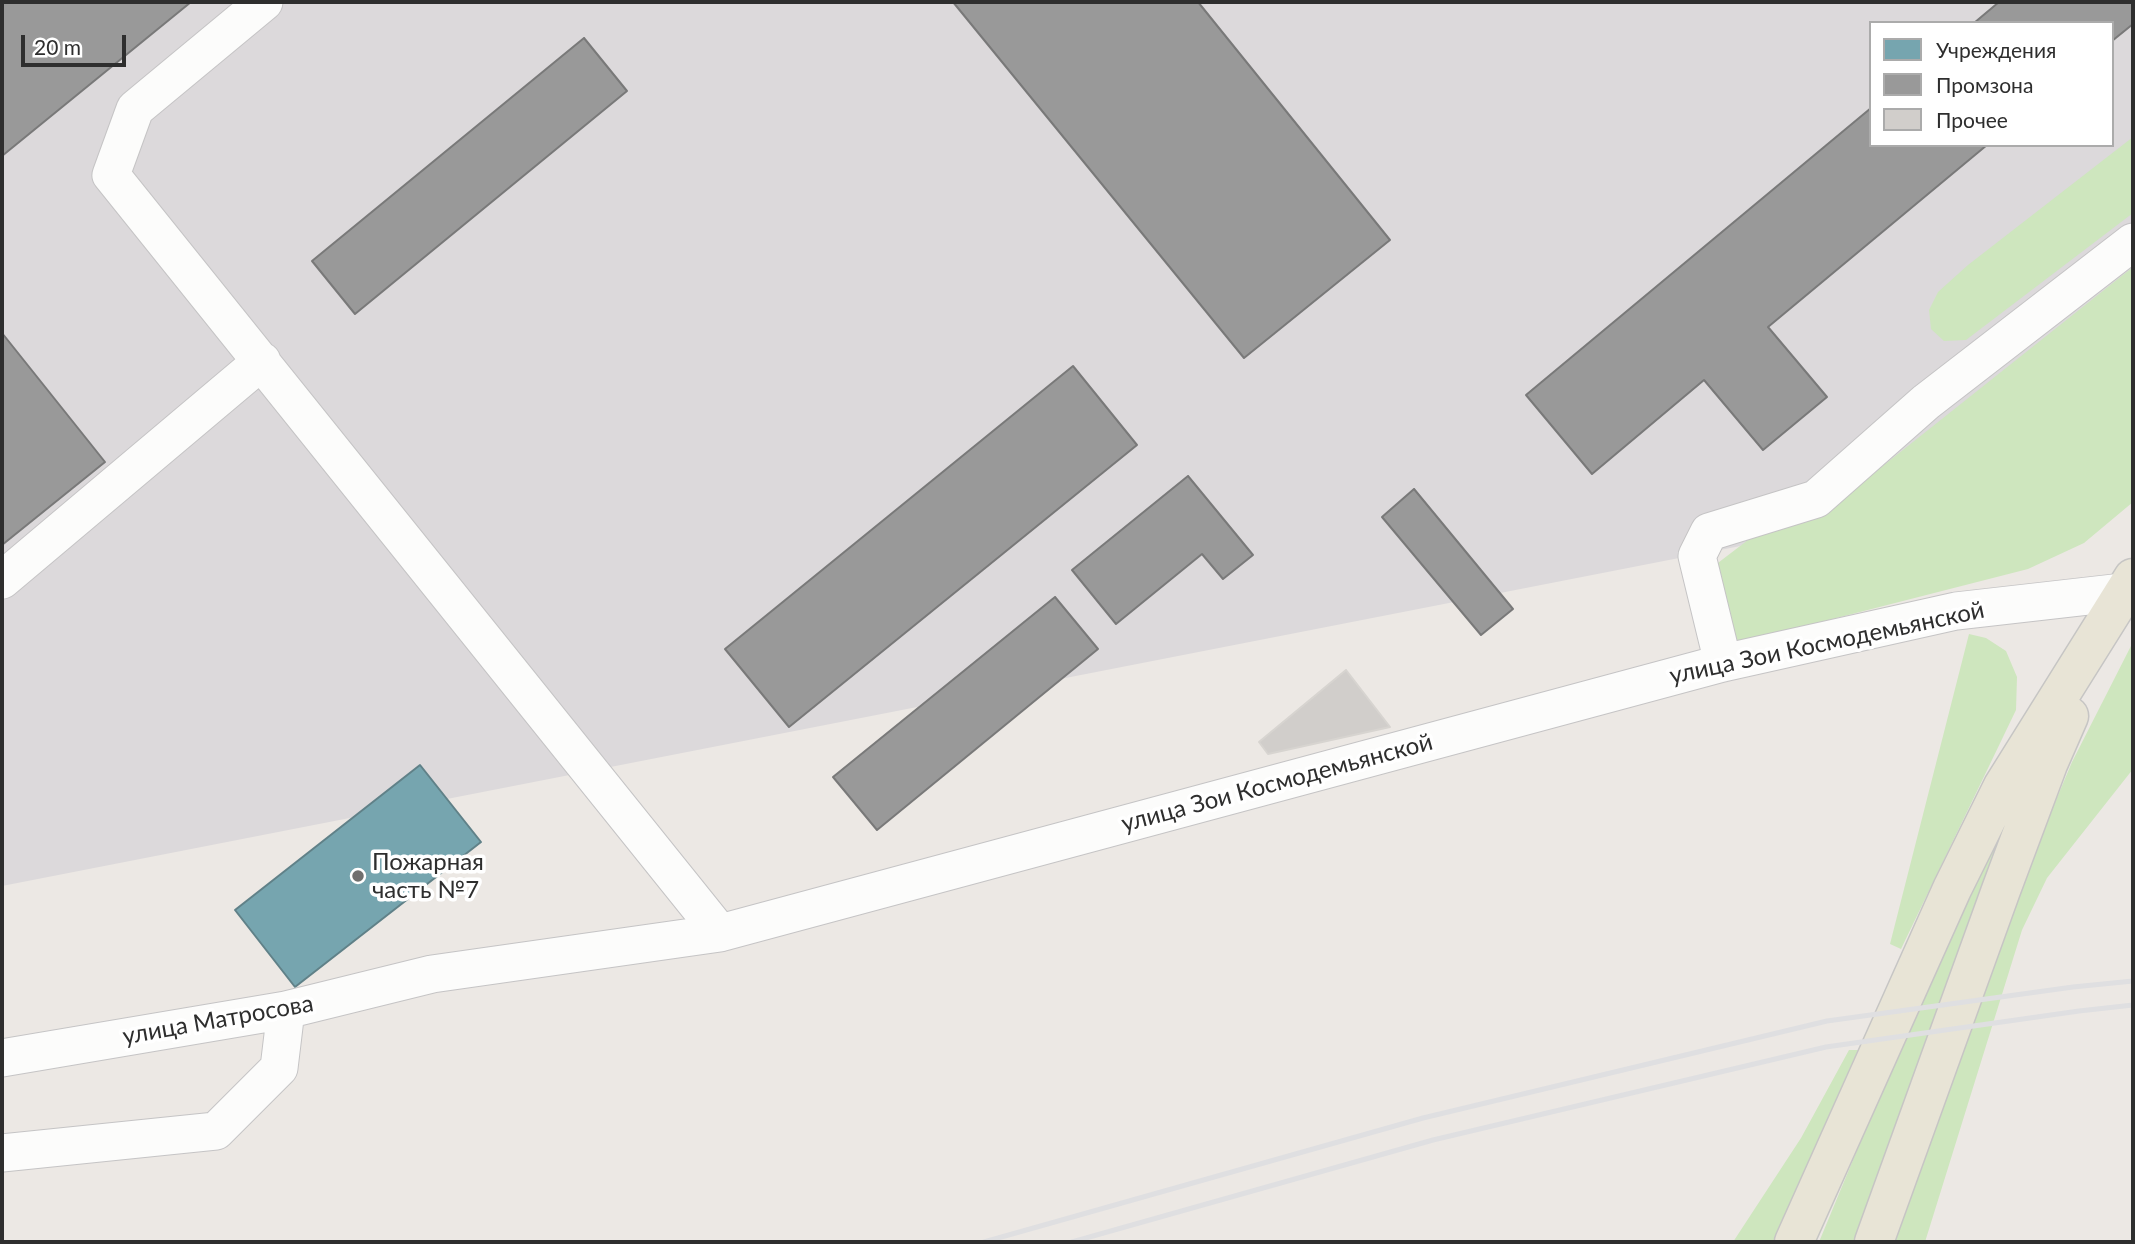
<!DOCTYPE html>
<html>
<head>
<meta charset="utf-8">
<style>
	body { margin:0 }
	#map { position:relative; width:2135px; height:1244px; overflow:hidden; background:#ece8e4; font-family:Lato,sans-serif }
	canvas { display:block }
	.frame { position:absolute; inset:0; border:4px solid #2e2e2e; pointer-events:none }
	.legend { position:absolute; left:1869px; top:21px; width:245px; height:126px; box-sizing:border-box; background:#fff; border:2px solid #ababab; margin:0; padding:9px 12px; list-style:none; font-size:21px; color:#2e2e2e }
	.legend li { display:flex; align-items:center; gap:14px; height:35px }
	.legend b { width:35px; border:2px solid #ababab }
	.scale { position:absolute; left:21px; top:35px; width:105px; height:32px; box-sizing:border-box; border:4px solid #2e2e2e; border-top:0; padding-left:9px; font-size:21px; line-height:24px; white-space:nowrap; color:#2e2e2e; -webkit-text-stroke:5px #fff; paint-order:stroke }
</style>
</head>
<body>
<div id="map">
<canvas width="2135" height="1244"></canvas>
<div class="frame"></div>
<ul class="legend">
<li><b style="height:19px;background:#76a5af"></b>Учреждения</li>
<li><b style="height:19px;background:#999"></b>Промзона</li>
<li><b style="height:19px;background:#d1cecb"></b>Прочее</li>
</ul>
<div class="scale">20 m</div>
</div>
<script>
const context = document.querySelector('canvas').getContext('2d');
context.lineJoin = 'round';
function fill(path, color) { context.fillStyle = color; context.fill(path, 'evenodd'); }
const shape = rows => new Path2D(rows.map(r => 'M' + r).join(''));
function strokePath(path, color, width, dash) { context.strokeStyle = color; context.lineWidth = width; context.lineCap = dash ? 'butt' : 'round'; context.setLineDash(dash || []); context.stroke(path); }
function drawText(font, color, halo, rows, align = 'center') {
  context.font = font + ' Lato,sans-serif'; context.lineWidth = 7; context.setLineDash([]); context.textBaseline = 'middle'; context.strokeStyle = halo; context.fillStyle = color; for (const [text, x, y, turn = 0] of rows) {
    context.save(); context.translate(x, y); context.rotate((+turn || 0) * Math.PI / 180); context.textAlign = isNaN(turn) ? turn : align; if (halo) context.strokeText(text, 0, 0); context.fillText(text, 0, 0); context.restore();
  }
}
const industrial = shape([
	[2,2,2133,2,2133,399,1991,497,2,886],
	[1871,23,2112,23,2112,145,1871,145]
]);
const green = shape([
	[2133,137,2133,213,1966,340,1944,341,1931,329,1929,310,1938,292,1968,265],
	[2133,267,2133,502,2084,543,2028,569,1727,646,1710,569,1765,527,1835,504],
	[1969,634,1986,638,2006,651,2017,677,2016,710,1901,949,1890,944],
	[2133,642,2133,769,2047,878,2022,930,1925,1242,1895,1242,2003,926,2072,762],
	[2005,812,2013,818,1854,1242,1819,1242,1940,950],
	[1849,1050,1858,1050,1773,1242,1733,1242,1801,1138]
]);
const public = shape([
	[420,765,481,842,295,987,235,910,420,765]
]);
const industry = shape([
	[2,2,191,2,2,156,2,2],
	[953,2,1198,2,1390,240,1244,358,953,2],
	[1999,2,2133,2,2133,24,2112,41,2112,23,1974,23,1999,2],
	[584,38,627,91,355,314,312,261,584,38],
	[1871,108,1871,145,1987,145,1768,327,1827,397,1763,450,1704,380,1592,474,1526,395,1871,108],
	[2,333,105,462,2,545,2,333],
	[1073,366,1137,445,789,727,725,649,1073,366],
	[1188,476,1253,555,1223,579,1202,554,1116,624,1072,570,1188,476],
	[1414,489,1513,609,1481,635,1382,517,1414,489],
	[1055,597,1098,649,877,830,833,777,1055,597]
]);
const building = shape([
	[1346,670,1390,727,1268,754,1259,742,1346,670]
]);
const minor = shape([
	[264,2,135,109,111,175,720,933],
	[2,580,262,361],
	[1723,663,1697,556,1709,532,1816,499,1926,402,2133,242],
	[2,1058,286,1010,432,974,720,933,1723,663,1956,611,2123,592,2133,595],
	[2,1153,216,1131,279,1068,286,1010]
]);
const major = shape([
	[1794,1242,1952,889,2003,786,2133,578],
	[1874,1242,2001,890,2048,764,2069,716]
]);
const rail = shape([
	[984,1242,1423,1118,1827,1021,2073,987,2133,981],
	[1072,1242,1433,1140,1826,1047,2079,1011,2133,1005]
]);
const markers = [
	[358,876,7,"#706f6e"]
];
const streetNames = [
	["улица Зои Космодемьянской",1827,643,-12],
	["улица Зои Космодемьянской",1277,783,-15],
	["улица Матросова",218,1020,-10]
];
const poiNames = [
	["Пожарная",372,862],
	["часть №7",372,890]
];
fill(industrial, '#dcd9db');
fill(green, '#cee6be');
fill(public, '#76a5af');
strokePath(public, '#608188', 2);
fill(industry, '#999');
strokePath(industry, '#797979', 2);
fill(building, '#d1cecb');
strokePath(building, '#d7d4d0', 2);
strokePath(minor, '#c5c4c5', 39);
strokePath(major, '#c6c5c4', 41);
strokePath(minor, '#fcfcfb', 37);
strokePath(major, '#e8e4d6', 38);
strokePath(rail, '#dfdfe1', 5);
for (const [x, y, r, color] of markers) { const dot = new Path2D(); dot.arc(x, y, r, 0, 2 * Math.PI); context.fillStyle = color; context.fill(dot); strokePath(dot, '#fff', 2.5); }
drawText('24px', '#2e2e2e', '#fff', streetNames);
drawText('24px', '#2e2e2e', '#fff', poiNames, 'left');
</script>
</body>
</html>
